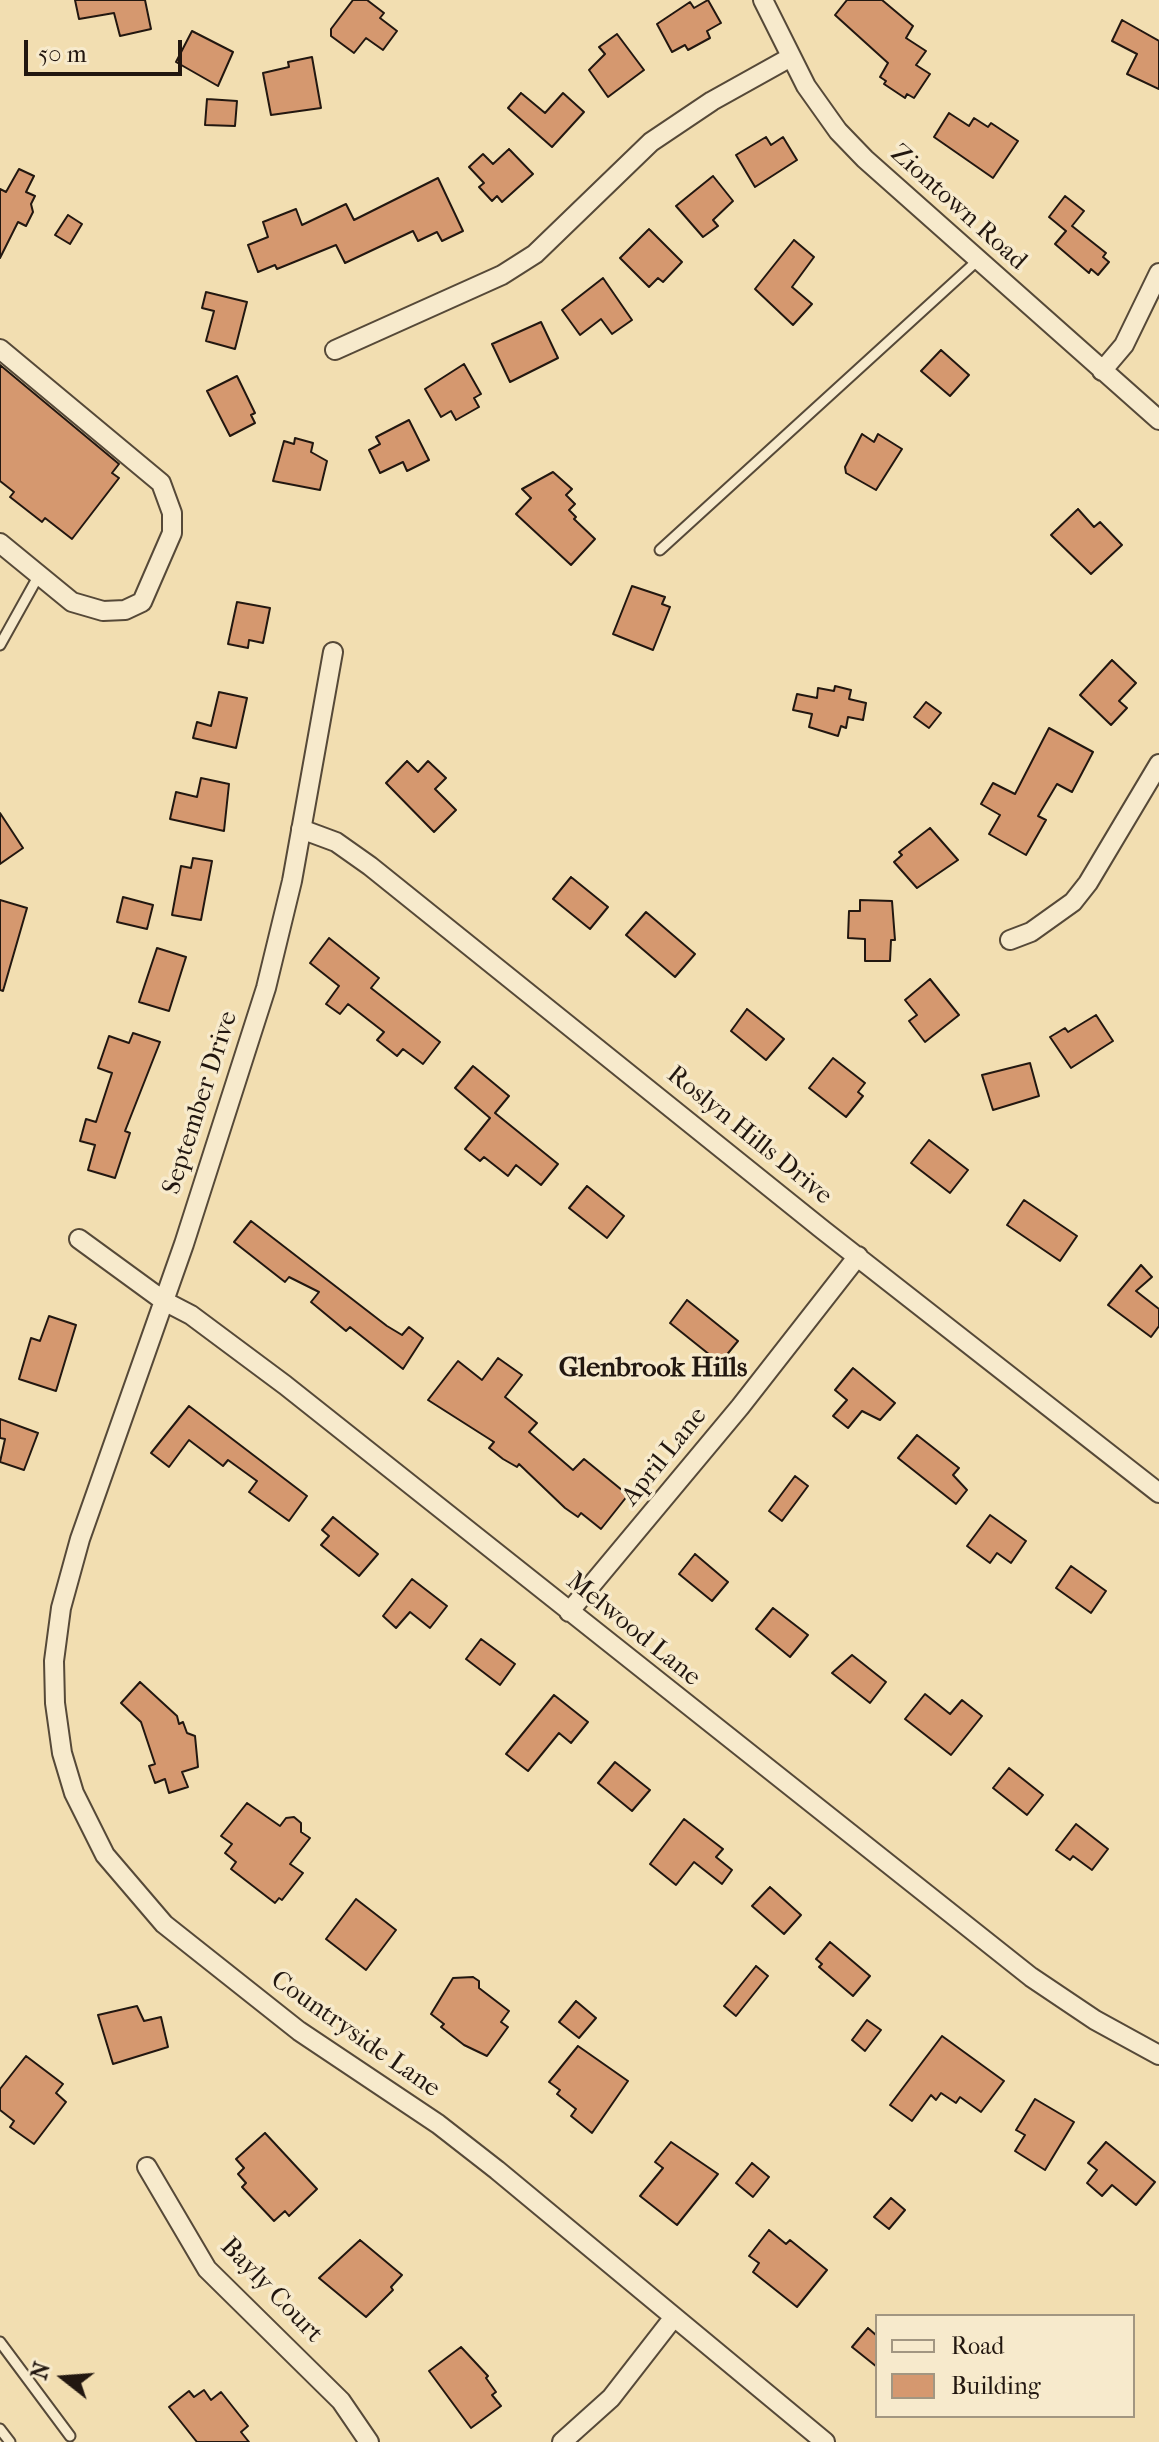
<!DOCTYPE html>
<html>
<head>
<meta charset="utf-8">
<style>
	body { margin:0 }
	#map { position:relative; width:1159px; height:2442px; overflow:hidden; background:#f2deb1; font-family:"IM FELL French Canon",serif }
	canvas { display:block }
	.legend { position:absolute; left:875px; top:2314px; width:260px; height:104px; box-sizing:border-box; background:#f7eacc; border:2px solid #a29681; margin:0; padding:10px 14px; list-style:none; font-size:24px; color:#221710 }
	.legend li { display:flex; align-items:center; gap:16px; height:40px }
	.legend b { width:40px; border:2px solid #a29681 }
	.north { position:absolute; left:24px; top:2338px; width:80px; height:80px; -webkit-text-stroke:6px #f7eacc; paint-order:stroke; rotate:287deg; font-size:22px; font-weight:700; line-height:32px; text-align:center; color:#221710 }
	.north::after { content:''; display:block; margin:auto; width:28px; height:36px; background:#221710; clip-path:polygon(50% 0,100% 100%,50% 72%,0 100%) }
	.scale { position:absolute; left:24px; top:40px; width:158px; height:36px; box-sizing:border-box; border:4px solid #221710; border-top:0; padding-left:10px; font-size:24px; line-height:28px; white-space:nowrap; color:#221710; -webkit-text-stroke:6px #f7eacc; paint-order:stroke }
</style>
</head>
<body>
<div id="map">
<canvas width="1159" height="2442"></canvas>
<ul class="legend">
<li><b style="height:10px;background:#f7eacc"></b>Road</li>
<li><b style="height:22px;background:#d5986f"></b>Building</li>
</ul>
<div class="north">N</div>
<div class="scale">50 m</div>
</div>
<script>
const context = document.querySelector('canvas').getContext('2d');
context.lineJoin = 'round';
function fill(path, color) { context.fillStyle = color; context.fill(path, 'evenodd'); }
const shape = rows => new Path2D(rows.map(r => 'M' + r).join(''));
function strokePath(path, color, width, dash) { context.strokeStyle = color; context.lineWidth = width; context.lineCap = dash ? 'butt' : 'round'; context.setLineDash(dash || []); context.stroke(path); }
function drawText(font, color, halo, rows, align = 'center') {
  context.font = font + ' "IM FELL French Canon",serif'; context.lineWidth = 7; context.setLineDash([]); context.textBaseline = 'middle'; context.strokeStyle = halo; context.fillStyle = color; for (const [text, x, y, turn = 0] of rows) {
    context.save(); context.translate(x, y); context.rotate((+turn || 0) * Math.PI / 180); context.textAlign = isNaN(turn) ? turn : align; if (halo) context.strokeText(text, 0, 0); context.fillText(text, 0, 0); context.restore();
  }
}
const building = shape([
	[75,0,145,0,151,29,120,36,114,13,79,19,75,0],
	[353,0,367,0,384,13,380,18,397,31,383,50,366,38,354,53,331,36,331,29,353,0],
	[708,0,721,23,707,31,710,38,688,50,685,45,672,52,657,24,690,2,694,8,708,0],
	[847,0,882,0,913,26,906,38,926,51,916,65,930,74,914,98,907,94,905,98,884,84,886,81,880,77,888,63,835,15,847,0],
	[1122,20,1159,41,1159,89,1127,74,1137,54,1112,41,1122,20],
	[192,31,233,52,218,86,176,62,192,31],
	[617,34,644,70,608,97,589,70,605,54,599,47,617,34],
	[312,57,321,108,271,115,263,73,289,67,288,62,312,57],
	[521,93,545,113,563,93,584,112,552,147,508,108,521,93],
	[207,99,237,101,235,126,205,125,207,99],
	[949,113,969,126,974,118,988,127,991,123,1018,141,993,178,934,137,949,113],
	[766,137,771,145,783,137,797,160,755,187,736,155,766,137],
	[509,149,533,174,502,202,497,196,492,201,479,187,484,183,469,167,483,154,493,164,509,149],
	[19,169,34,176,26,192,35,196,31,204,33,212,26,226,18,222,0,258,0,189,6,192,19,169],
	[713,176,733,201,713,220,718,226,703,237,676,206,713,176],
	[438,178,463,231,442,241,437,232,418,241,413,231,345,263,336,245,277,269,275,265,258,272,248,245,268,237,263,222,296,209,302,225,346,204,354,220,438,178],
	[1065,196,1084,211,1072,226,1106,253,1103,257,1109,262,1098,275,1091,269,1089,273,1055,244,1066,231,1049,217,1065,196],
	[68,215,82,224,70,244,55,235,68,215],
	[649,229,682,262,663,282,658,278,649,287,620,258,649,229],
	[794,240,814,257,792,287,812,304,793,325,755,289,794,240],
	[603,278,632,320,612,334,601,319,580,335,562,310,603,278],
	[206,292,247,302,235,349,206,341,214,311,202,308,206,292],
	[541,322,558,358,510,382,492,344,541,322],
	[941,350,969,375,950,396,921,371,941,350],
	[464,364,481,394,474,398,479,407,456,420,451,411,441,417,425,389,464,364],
	[0,365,119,464,112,473,119,478,72,539,45,518,42,522,10,497,14,492,0,481,0,365],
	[237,376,255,413,251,415,255,423,230,436,207,391,237,376],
	[409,420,429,460,407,471,403,462,380,473,369,450,380,444,376,437,409,420],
	[862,434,874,442,878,434,902,449,876,490,846,473,845,467,862,434],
	[295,438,313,443,311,452,327,461,320,490,273,481,284,441,294,444,295,438],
	[553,472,572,489,566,495,575,504,569,510,576,517,574,519,595,539,571,565,516,514,531,498,522,489,553,472],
	[1078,509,1094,527,1100,522,1122,545,1091,574,1051,535,1078,509],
	[632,586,665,597,662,604,670,607,653,650,613,634,632,586],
	[237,602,270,608,263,643,249,640,248,648,228,644,237,602],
	[1112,660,1136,683,1119,701,1127,708,1111,725,1080,695,1112,660],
	[835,686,851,690,849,699,866,703,863,720,848,717,846,728,841,726,838,736,809,727,812,714,793,710,797,694,817,698,818,688,834,691,835,686],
	[219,692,247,698,236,748,193,738,197,722,211,726,219,692],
	[926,702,941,713,929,728,914,717,926,702],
	[1049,728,1093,752,1072,792,1057,784,1038,816,1046,820,1026,855,989,834,1000,815,981,804,993,783,1015,794,1049,728],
	[407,761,418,772,428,761,446,778,435,789,456,810,434,832,386,783,407,761],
	[201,778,229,784,224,831,170,819,176,792,197,797,201,778],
	[0,813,23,848,0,864,0,813],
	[930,828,958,860,917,888,894,862,902,855,899,852,930,828],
	[193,858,212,861,201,920,172,915,181,866,191,868,193,858],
	[571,877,608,907,590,929,553,899,571,877],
	[123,897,153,905,147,929,117,922,123,897],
	[0,900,27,908,3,991,0,990,0,900],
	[860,900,892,901,895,940,891,940,890,961,865,961,865,939,848,938,849,911,860,911,860,900],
	[646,912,695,954,675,977,626,935,646,912],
	[329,938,379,978,371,988,440,1042,423,1064,403,1049,397,1056,377,1040,384,1032,348,1004,340,1014,326,1004,339,986,310,963,329,938],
	[157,948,186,957,169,1011,139,1002,157,948],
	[930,979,959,1015,925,1042,909,1021,917,1015,905,1000,930,979],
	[747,1009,784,1039,766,1060,731,1031,747,1009],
	[1096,1015,1113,1041,1071,1068,1050,1037,1065,1028,1068,1032,1096,1015],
	[133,1033,160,1042,125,1131,130,1133,115,1178,88,1170,95,1145,80,1141,86,1119,96,1122,112,1073,98,1068,109,1036,129,1043,133,1033],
	[833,1058,865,1083,858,1092,863,1096,846,1117,809,1088,833,1058],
	[1030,1063,1039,1096,993,1110,982,1075,1030,1063],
	[473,1066,509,1096,495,1113,558,1164,541,1185,516,1165,508,1176,484,1157,480,1161,465,1149,490,1118,455,1088,473,1066],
	[929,1140,968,1170,950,1193,911,1163,929,1140],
	[587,1186,624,1216,607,1238,569,1208,587,1186],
	[1024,1200,1077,1236,1060,1261,1007,1225,1024,1200],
	[251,1221,387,1326,402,1335,409,1327,423,1338,403,1369,350,1327,346,1331,311,1302,319,1292,289,1277,285,1282,234,1242,251,1221],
	[1141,1265,1152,1277,1136,1291,1159,1309,1159,1326,1151,1337,1108,1305,1141,1265],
	[687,1300,738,1341,720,1363,670,1323,687,1300],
	[49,1316,76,1325,56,1391,19,1379,31,1338,40,1341,49,1316],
	[498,1358,522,1375,505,1397,537,1423,529,1432,573,1470,584,1459,628,1495,601,1529,581,1513,578,1517,565,1508,519,1464,517,1467,503,1459,489,1448,494,1442,428,1400,458,1361,482,1380,498,1358],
	[853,1368,895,1403,880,1420,862,1411,848,1428,833,1416,847,1400,835,1390,853,1368],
	[189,1406,307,1496,289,1521,249,1492,257,1481,228,1460,223,1466,189,1440,169,1467,151,1453,189,1406],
	[0,1419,38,1433,24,1470,0,1462,5,1439,0,1438,0,1419],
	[917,1435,959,1468,953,1475,967,1490,956,1504,898,1458,917,1435],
	[795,1476,808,1486,782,1521,769,1511,795,1476],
	[990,1515,1026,1541,1011,1563,997,1553,990,1563,967,1546,990,1515],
	[333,1517,378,1554,359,1576,321,1545,329,1536,322,1530,333,1517],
	[695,1554,728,1582,712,1601,679,1574,695,1554],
	[1071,1566,1106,1591,1091,1613,1056,1588,1071,1566],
	[412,1579,447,1606,430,1628,410,1612,396,1628,383,1616,412,1579],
	[773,1608,808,1635,790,1657,756,1629,773,1608],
	[481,1639,515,1664,500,1685,466,1659,481,1639],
	[852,1655,886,1682,870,1703,832,1673,852,1655],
	[140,1682,177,1716,179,1724,183,1722,187,1733,195,1736,198,1767,182,1772,188,1787,169,1793,165,1779,155,1783,149,1766,155,1764,141,1722,121,1703,140,1682],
	[925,1694,950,1714,962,1700,982,1716,951,1755,905,1719,925,1694],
	[554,1695,588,1722,571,1743,559,1733,528,1771,506,1754,554,1695],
	[615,1762,650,1790,632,1811,598,1783,615,1762],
	[1009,1768,1043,1795,1027,1815,993,1788,1009,1768],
	[247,1803,280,1826,286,1818,294,1817,301,1823,301,1832,310,1838,290,1864,303,1873,282,1900,279,1898,275,1903,231,1869,236,1862,225,1853,232,1844,221,1836,247,1803],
	[684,1819,723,1849,716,1857,732,1870,722,1884,694,1862,676,1885,650,1864,684,1819],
	[1076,1824,1108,1849,1092,1870,1073,1856,1070,1860,1056,1850,1076,1824],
	[770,1887,801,1915,784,1934,752,1906,770,1887],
	[356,1899,396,1930,366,1970,326,1939,356,1899],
	[830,1942,870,1976,853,1996,819,1967,822,1964,816,1959,830,1942],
	[756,1966,768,1976,736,2016,724,2006,756,1966],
	[473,1977,479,1981,479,1988,509,2011,501,2022,508,2027,487,2056,464,2045,441,2027,444,2024,431,2014,453,1978,473,1977],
	[576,2001,596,2018,579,2038,559,2022,576,2001],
	[137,2006,144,2021,161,2017,168,2047,113,2064,98,2015,137,2006],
	[867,2020,881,2030,865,2051,852,2040,867,2020],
	[942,2036,1004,2081,981,2112,960,2097,956,2103,941,2093,936,2100,931,2095,912,2121,890,2105,942,2036],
	[578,2046,628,2081,592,2133,571,2116,576,2109,557,2094,560,2090,549,2082,578,2046],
	[26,2056,63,2084,56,2093,66,2102,34,2144,10,2127,14,2121,0,2110,0,2089,26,2056],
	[1035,2099,1074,2122,1045,2170,1015,2151,1025,2135,1016,2130,1035,2099],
	[265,2133,317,2189,289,2216,285,2211,274,2221,242,2187,246,2183,238,2174,244,2168,236,2159,265,2133],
	[671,2142,718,2174,677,2225,640,2196,663,2168,655,2162,671,2142],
	[1106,2142,1155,2182,1136,2205,1112,2185,1102,2196,1087,2183,1097,2170,1088,2163,1106,2142],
	[752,2163,769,2177,753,2197,736,2183,752,2163],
	[891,2198,905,2210,889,2229,874,2217,891,2198],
	[769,2230,786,2244,790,2240,827,2270,797,2307,753,2272,759,2263,749,2256,769,2230],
	[360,2240,402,2275,391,2287,393,2290,366,2317,319,2278,360,2240],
	[868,2328,877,2336,877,2367,852,2347,868,2328],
	[461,2347,488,2376,486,2378,496,2392,492,2395,501,2406,471,2428,429,2371,461,2347],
	[204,2390,211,2400,221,2392,248,2426,241,2432,249,2442,197,2442,169,2407,189,2391,194,2397,204,2390]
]);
const lane = shape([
	[660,550,977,261],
	[0,645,39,575],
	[0,2342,70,2436],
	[0,2429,10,2442]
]);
const street = shape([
	[763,0,806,86,838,131,865,159,1159,420],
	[0,349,161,483,172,513,172,533,142,602,125,610,103,611,72,602,0,543],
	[335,350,502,275,535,254,651,142,712,101,791,57],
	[1102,371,1124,345,1159,273],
	[333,652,292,881,266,988,184,1244,80,1539,61,1608,54,1661,55,1703,62,1753,74,1793,105,1855,164,1924,299,2031,438,2124,497,2170,825,2442],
	[301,829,336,842,370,866,823,1230,1159,1493],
	[1010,940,1031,932,1073,902,1088,883,1159,764],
	[79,1239,164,1301,191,1315,285,1385,1031,1977,1095,2020,1159,2055],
	[569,1612,740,1407,858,1256],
	[147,2167,207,2269,341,2401,369,2442],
	[562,2442,611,2398,674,2317]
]);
const streetNames = [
	["Ziontown Road",958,208,42],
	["September Drive",201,1103,-72],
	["Roslyn Hills Drive",749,1136,39],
	["April Lane",665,1457,-51],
	["Melwood Lane",633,1630,39],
	["Countryside Lane",355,2035,35],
	["Bayly Court",271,2291,46]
];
const neighbourhoodNames = [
	["Glenbrook Hills",653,1369]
];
fill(building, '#d5986f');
strokePath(building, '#221710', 2);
strokePath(lane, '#564938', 13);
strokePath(street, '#564938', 22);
strokePath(lane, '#f7eacc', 9);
strokePath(street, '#f7eacc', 18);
drawText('26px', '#221710', '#f7eacc', streetNames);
drawText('bold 28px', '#221710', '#f7eacc', neighbourhoodNames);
</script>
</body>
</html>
